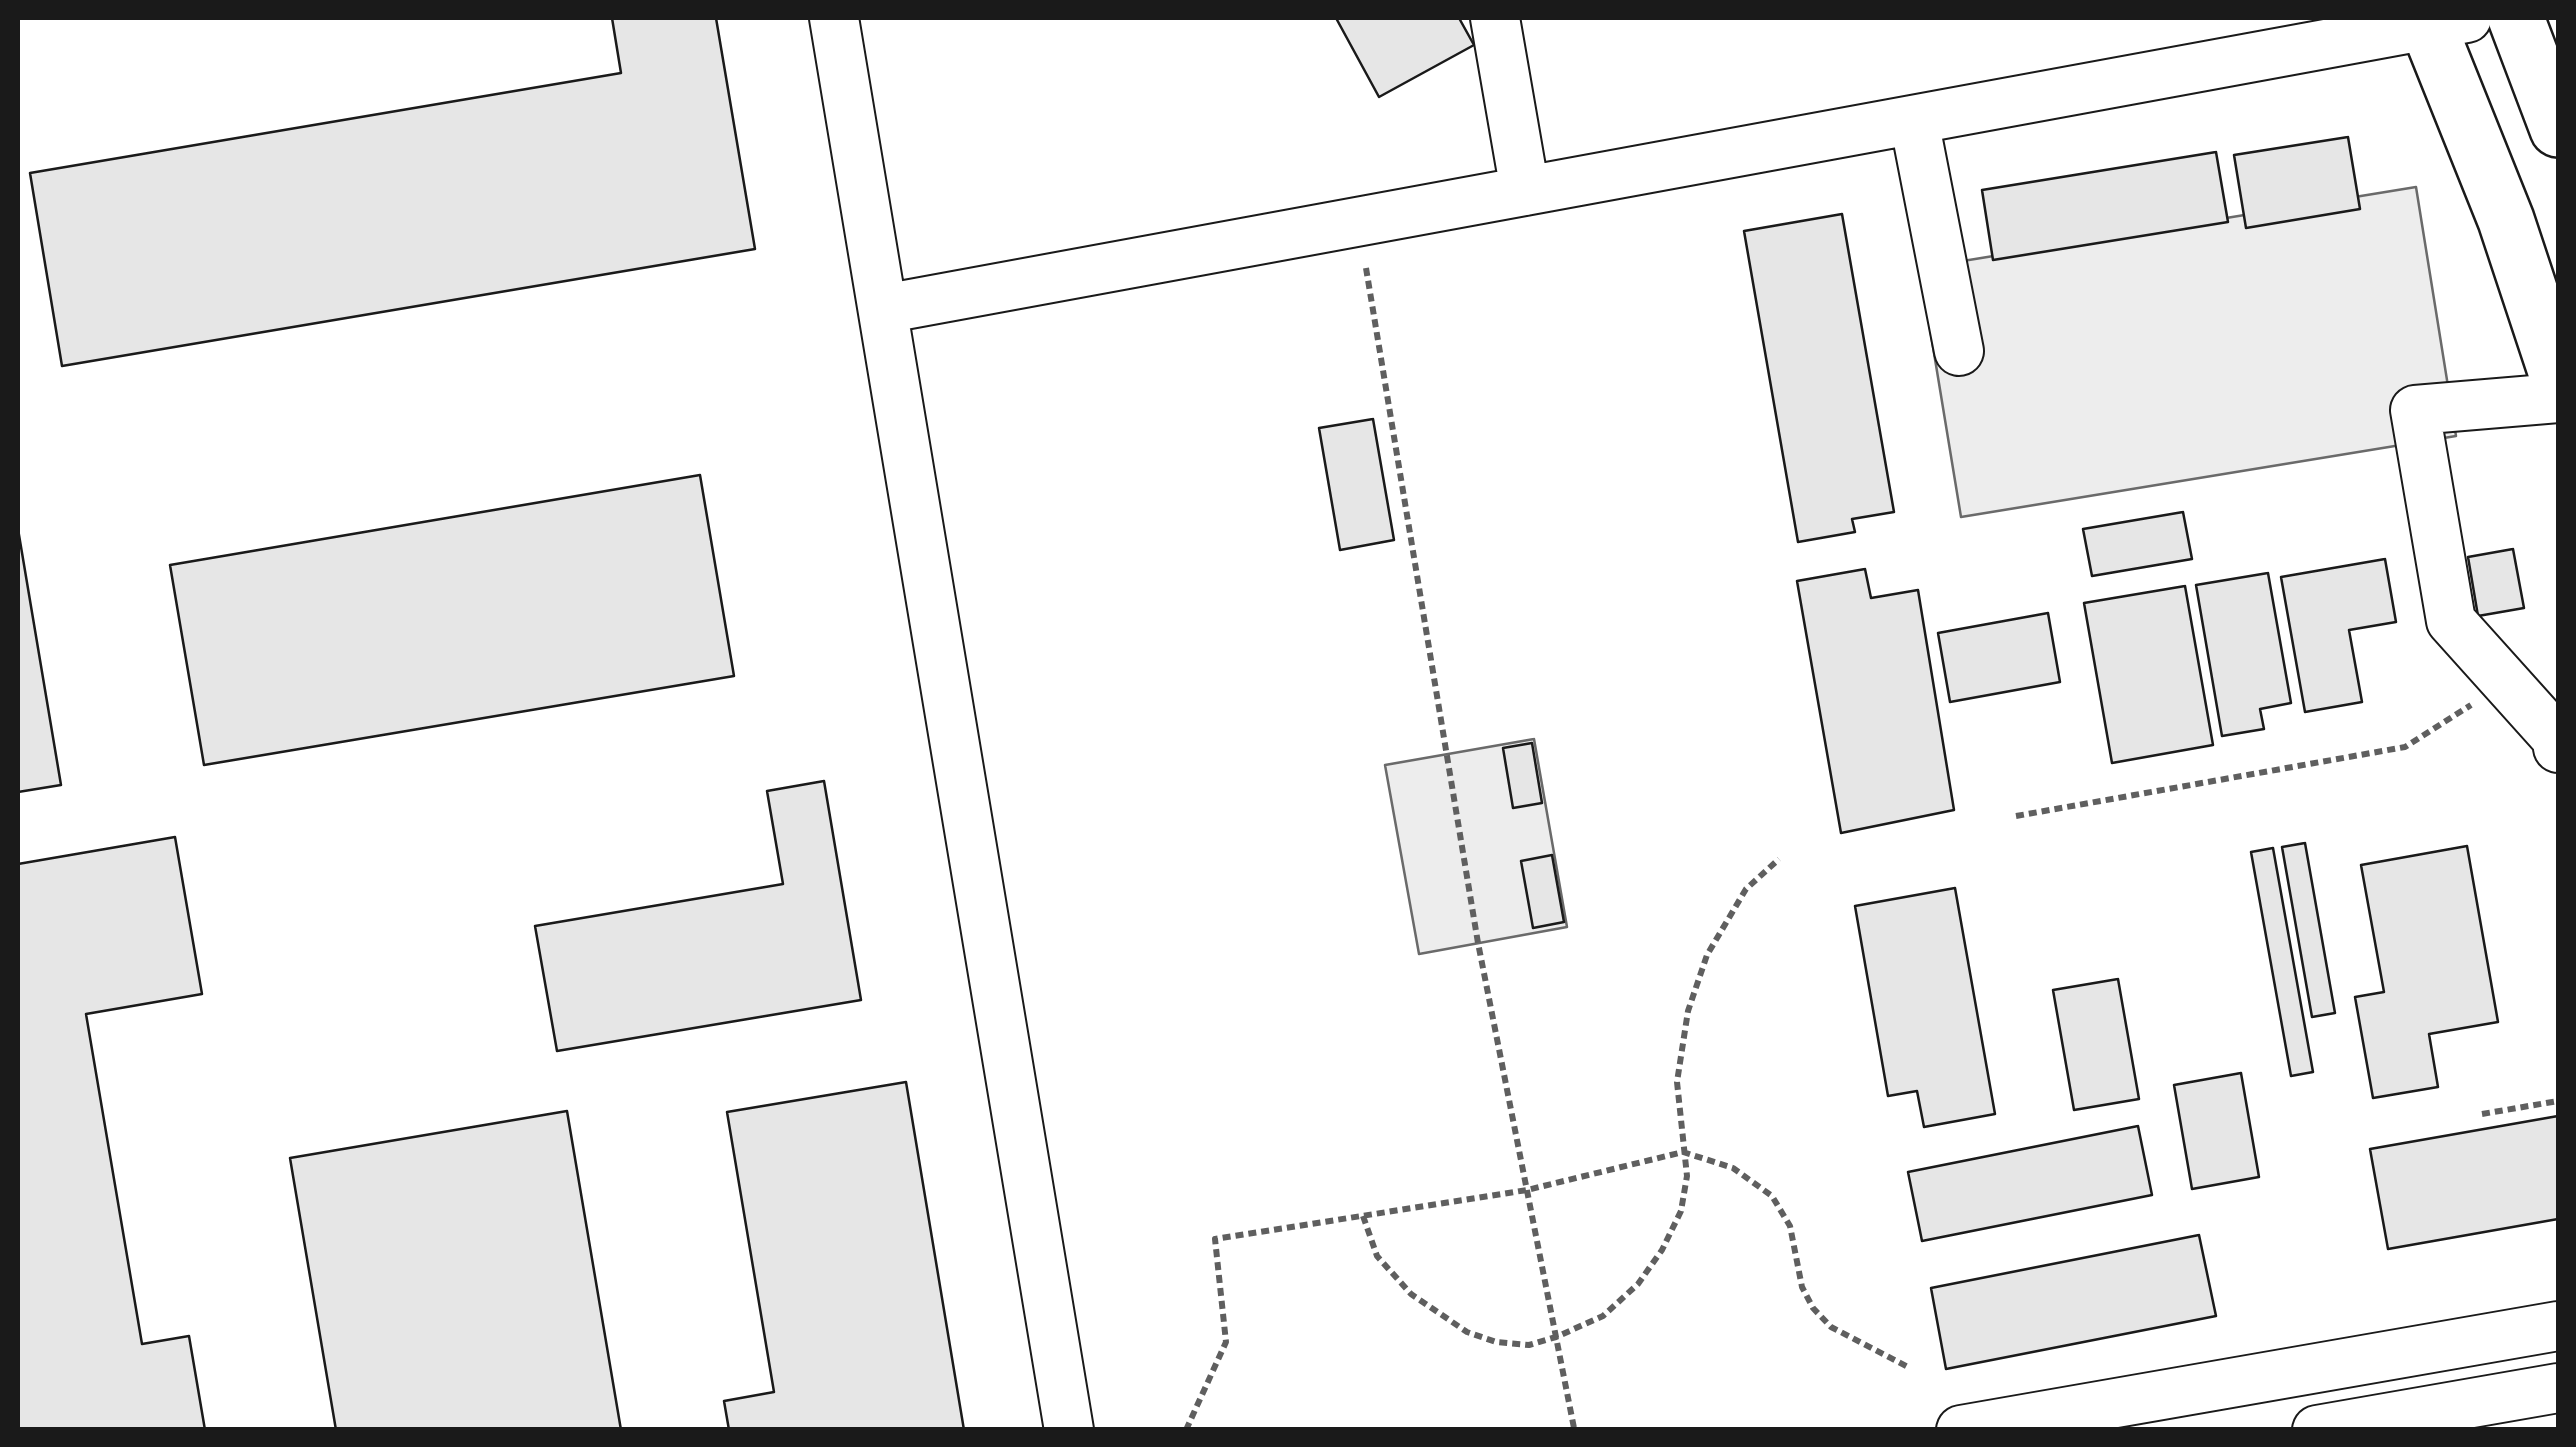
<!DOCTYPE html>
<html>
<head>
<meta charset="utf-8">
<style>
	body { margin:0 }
	#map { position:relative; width:2576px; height:1447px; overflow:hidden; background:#fff; font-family:"IBM Plex Sans",sans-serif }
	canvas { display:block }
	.frame { position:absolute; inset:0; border:20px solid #1a1a1a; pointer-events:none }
</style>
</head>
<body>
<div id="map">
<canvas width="2576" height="1447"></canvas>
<div class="frame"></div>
</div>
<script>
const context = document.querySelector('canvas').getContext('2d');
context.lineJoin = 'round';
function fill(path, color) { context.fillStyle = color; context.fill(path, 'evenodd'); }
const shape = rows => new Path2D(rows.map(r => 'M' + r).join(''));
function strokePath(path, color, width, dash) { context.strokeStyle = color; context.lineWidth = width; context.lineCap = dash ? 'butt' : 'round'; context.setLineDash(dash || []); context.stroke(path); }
const parking = shape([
	[2416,187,2456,436,1961,517,1920,268,2416,187],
	[1534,739,1567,927,1419,954,1385,765,1534,739]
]);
const building = shape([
	[612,18,716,18,755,249,62,366,30,173,621,73,612,18],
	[1336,18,1459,18,1474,45,1379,97,1336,18],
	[2348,137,2360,209,2246,228,2234,155,2348,137],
	[2216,152,2228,222,1993,260,1982,190,2216,152],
	[1842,214,1894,512,1852,519,1855,532,1798,542,1744,231,1842,214],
	[1373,419,1394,540,1340,550,1319,428,1373,419],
	[700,475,734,676,204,765,170,565,700,475],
	[2183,512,2192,559,2092,576,2083,529,2183,512],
	[18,529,61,785,18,792,18,529],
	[2513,549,2524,608,2478,616,2468,557,2513,549],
	[2385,559,2396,622,2349,630,2362,702,2305,712,2281,577,2385,559],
	[1865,569,1871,598,1918,590,1954,810,1841,833,1797,581,1865,569],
	[2268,573,2291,703,2260,709,2264,729,2222,736,2196,585,2268,573],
	[2185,586,2213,745,2112,763,2084,603,2185,586],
	[2048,613,2060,682,1950,702,1938,633,2048,613],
	[1532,743,1542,803,1513,808,1503,748,1532,743],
	[824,781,861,1000,557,1051,535,926,783,884,767,791,824,781],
	[175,837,202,994,86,1014,142,1344,189,1336,205,1430,18,1430,18,864,175,837],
	[2305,843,2335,1013,2312,1017,2282,847,2305,843],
	[2467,846,2498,1022,2429,1034,2438,1087,2373,1098,2355,997,2384,992,2361,865,2467,846],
	[2273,848,2313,1072,2291,1076,2251,852,2273,848],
	[1552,855,1564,922,1533,928,1521,861,1552,855],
	[1955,888,1995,1114,1924,1127,1917,1091,1888,1096,1855,906,1955,888],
	[2118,979,2139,1099,2074,1110,2053,990,2118,979],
	[2241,1073,2259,1177,2192,1189,2174,1085,2241,1073],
	[906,1082,964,1430,729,1430,724,1401,774,1392,727,1112,906,1082],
	[567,1111,621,1430,336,1430,290,1158,567,1111],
	[2558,1116,2558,1219,2388,1249,2370,1149,2558,1116],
	[2138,1126,2152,1195,1922,1241,1908,1172,2138,1126],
	[2199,1235,2216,1316,1946,1369,1931,1288,2199,1235]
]);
const path = shape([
	[1366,268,1478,943,1574,1428],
	[2016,816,2405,747,2471,705],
	[2482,1114,2558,1101],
	[1363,1216,1377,1256,1411,1294,1467,1332,1496,1342,1529,1345,1556,1337,1603,1316,1638,1284,1662,1250,1681,1211,1687,1176,1677,1082,1688,1011,1707,955,1746,889,1779,859],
	[1186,1430,1226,1342,1215,1239,1527,1190,1683,1152,1733,1168,1772,1196,1790,1226,1802,1287,1813,1308,1831,1327,1910,1368]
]);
const minor = shape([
	[834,18,1069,1430],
	[1495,18,1525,191],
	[1914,120,1959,351],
	[883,309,2467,18],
	[2558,398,2415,410,2451,621,2557,739,2558,748],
	[1961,1430,2558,1326],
	[2317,1430,2558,1388]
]);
const major = shape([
	[2425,18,2506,220,2558,377],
	[2516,18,2558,129]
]);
fill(parking, '#ededed');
strokePath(parking, '#6a6a6a', 2.5);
fill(building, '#e6e6e6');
strokePath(building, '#1a1a1a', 2.5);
strokePath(minor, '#1a1a1a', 52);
strokePath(major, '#1a1a1a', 60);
strokePath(path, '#5f5f5f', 6, [8, 5]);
strokePath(minor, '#fff', 48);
strokePath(major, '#fff', 55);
</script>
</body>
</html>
